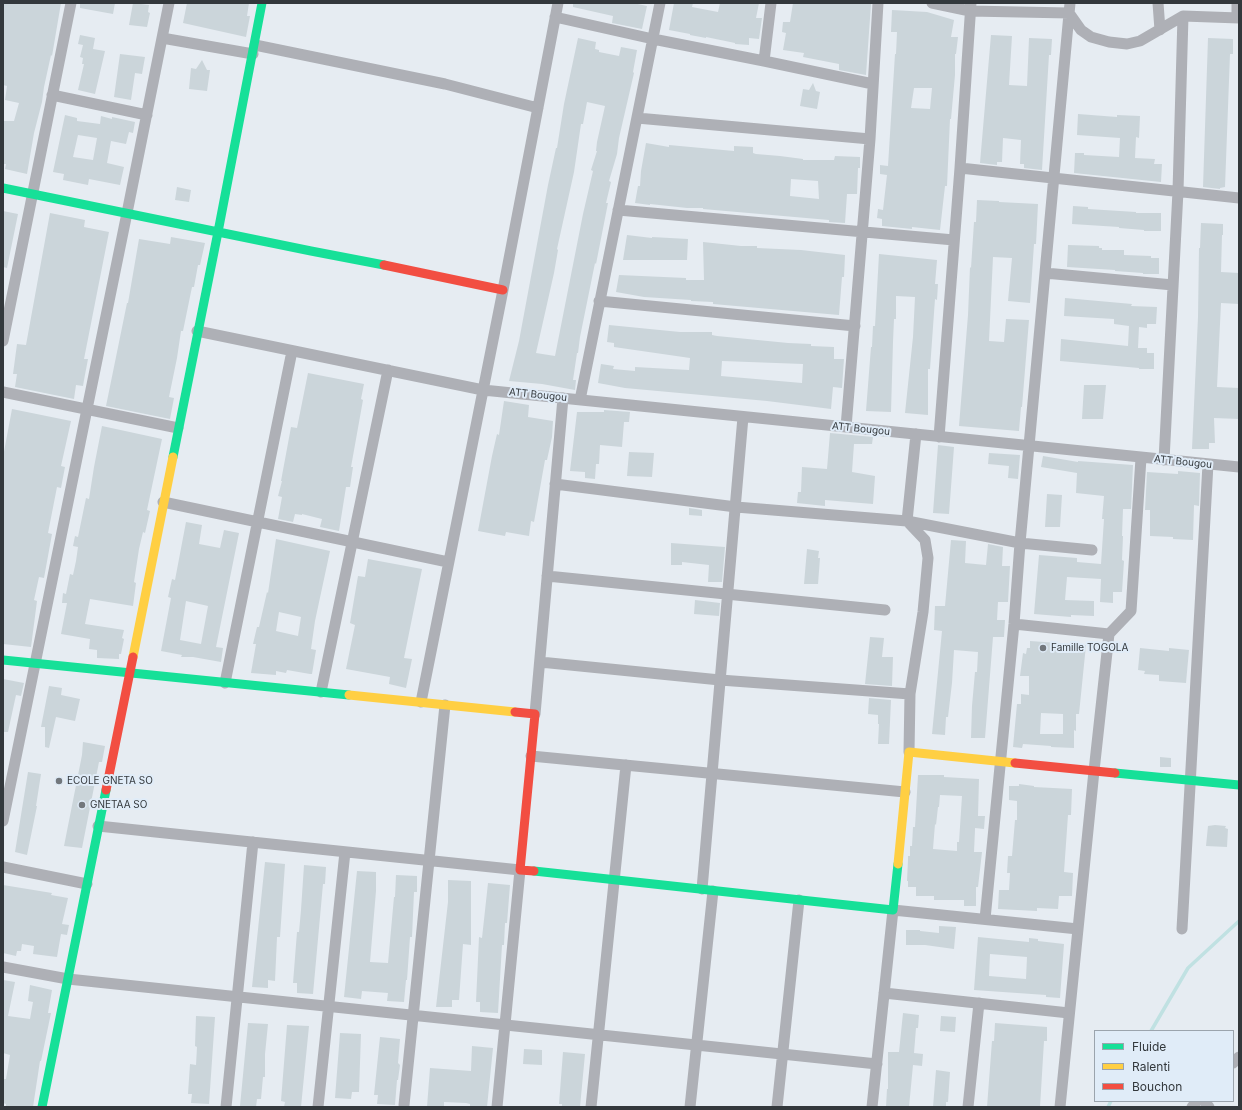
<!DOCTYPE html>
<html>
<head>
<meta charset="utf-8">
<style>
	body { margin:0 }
	#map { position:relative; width:1242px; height:1110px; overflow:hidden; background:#e6ecf2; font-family:Inter,sans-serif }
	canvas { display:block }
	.frame { position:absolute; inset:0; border:4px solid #33383c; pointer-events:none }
	.legend { position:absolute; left:1094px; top:1030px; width:140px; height:72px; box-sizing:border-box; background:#e0ecf8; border:1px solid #9ba4ad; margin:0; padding:5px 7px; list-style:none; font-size:12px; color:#33383c }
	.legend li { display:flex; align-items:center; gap:8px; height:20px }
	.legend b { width:20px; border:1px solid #9ba4ad }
</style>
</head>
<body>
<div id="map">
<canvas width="1242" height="1110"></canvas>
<div class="frame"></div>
<ul class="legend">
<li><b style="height:5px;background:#16e098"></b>Fluide</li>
<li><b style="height:5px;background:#ffcf43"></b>Ralenti</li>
<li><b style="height:5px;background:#f24e42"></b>Bouchon</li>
</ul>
</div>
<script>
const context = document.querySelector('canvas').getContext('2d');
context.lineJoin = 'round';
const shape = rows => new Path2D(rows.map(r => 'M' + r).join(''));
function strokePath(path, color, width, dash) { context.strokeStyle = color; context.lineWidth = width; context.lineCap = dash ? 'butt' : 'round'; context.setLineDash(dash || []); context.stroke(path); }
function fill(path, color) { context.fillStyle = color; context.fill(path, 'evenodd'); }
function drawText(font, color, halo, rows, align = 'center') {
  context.font = font + ' Inter,sans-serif'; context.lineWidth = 4; context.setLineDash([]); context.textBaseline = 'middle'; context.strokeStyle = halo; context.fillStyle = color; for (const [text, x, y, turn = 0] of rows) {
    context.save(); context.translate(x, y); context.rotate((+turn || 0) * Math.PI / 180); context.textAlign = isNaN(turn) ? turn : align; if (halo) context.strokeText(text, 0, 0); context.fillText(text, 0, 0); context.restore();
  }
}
const stream = shape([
	[1151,1031,1188,968,1239,921],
	[1108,1107,1111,1101]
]);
const building = shape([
	[3,3,61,3,52,56,51,55,44,87,42,102,34,133,27,174,5,169,6,164,3,164,3,121,14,121,19,103,5,100,7,86,3,85],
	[80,3,115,3,113,14,80,8],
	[133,3,149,5,148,12,150,13,147,27,129,25],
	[187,3,249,3,247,16,250,16,246,37,183,23],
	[573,3,633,3,647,6,642,29,612,23,613,16,573,7],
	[674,3,693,3,692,7,718,12,720,3,759,3,756,18,762,18,759,39,749,38,749,45,735,44,735,43,706,37,706,38,690,35,690,34,669,30],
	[793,3,871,4,866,75,839,70,839,64,803,57,804,53,783,50,786,33,782,32,783,22,790,22],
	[892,10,927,12,954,20,951,37,958,37,956,54,955,54,955,75,951,119,950,119,947,186,945,186,940,230,912,227,912,229,882,226,882,219,877,218,878,209,883,210,887,175,880,174,880,165,888,166,895,54,896,54,897,32,891,32],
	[914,88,932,88,930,109,911,108],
	[80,35,95,38,93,49,105,51,95,94,78,90,84,64,82,64,83,58,80,57,83,45,78,44],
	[991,35,1012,36,1009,85,1027,86,1029,38,1052,39,1051,55,1049,55,1042,170,1024,168,1024,164,1020,164,1021,140,1003,138,1002,162,997,162,997,165,980,163],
	[578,38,596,42,595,49,599,50,599,52,619,56,621,47,637,50,633,72,634,73,619,138,617,154,609,181,611,182,606,203,608,203,596,264,595,263,580,337,578,353,577,353,573,380,576,380,575,390,542,384,509,381,519,341,548,185,556,148,557,148,564,104],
	[587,102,605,106,597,142,596,151,597,151,591,170,593,171,583,214,555,356,536,353,554,273,558,250,557,249,574,172,581,124,583,124],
	[1208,38,1233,39,1233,54,1230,54,1225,187,1220,188,1220,189,1203,187],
	[120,54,145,57,142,74,135,73,131,100,114,97],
	[202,60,207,70,210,70,207,91,189,89,191,68,196,69],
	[813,83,816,91,820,92,817,109,800,106,803,89,809,90],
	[1078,114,1117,117,1117,115,1140,116,1139,138,1136,137,1135,158,1155,159,1154,164,1162,164,1161,182,1074,173,1075,153,1084,153,1084,155,1119,157,1120,138,1077,135],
	[65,115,77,118,77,121,100,124,101,116,112,119,112,117,135,122,133,133,129,132,126,144,111,141,107,163,124,167,120,185,89,179,88,185,63,180,64,174,53,172],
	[78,135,97,138,93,160,73,157],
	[646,143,669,147,669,145,734,151,734,146,753,147,753,153,756,154,780,156,803,159,803,160,834,160,835,156,860,157,860,168,858,168,857,194,847,194,845,223,829,222,829,220,703,209,703,208,687,208,650,204,650,205,635,203,638,186,640,186,641,171],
	[791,179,818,181,819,199,790,196],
	[177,187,191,190,189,202,175,200],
	[977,200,999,201,999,202,1038,204,1036,244,1034,244,1030,303,1008,301,1012,258,993,257,989,341,1004,342,1006,319,1029,320,1022,407,1021,407,1019,431,959,426,968,315,970,267,971,268,974,222,976,222],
	[1073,206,1088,207,1088,209,1136,212,1136,213,1161,213,1161,231,1144,231,1144,230,1119,228,1119,227,1072,224],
	[3,211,18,214,7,268,3,267],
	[50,213,85,220,84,227,109,232,84,359,88,359,84,380,83,386,76,385,74,399,15,387,17,374,13,374,17,344,26,345],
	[1201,223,1223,224,1223,235,1222,235,1221,272,1239,273,1239,304,1221,303,1217,387,1239,388,1239,419,1214,418,1215,443,1209,443,1209,449,1192,449,1198,317,1199,248,1200,248],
	[627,235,652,238,652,237,688,239,687,260,623,260],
	[171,237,205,243,200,265,198,265,194,287,192,287,183,331,181,331,177,358,169,397,174,398,170,419,106,406,127,303,128,303,139,239,170,244],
	[703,242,741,246,757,246,757,248,801,250,845,255,844,277,842,277,839,315,713,304,713,302,691,301,691,300,644,297,616,292,619,275,686,278,686,280,704,280],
	[1068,245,1099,246,1099,248,1102,248,1102,250,1124,250,1124,255,1151,256,1151,258,1159,258,1159,274,1143,274,1143,273,1115,271,1115,270,1067,267],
	[879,254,937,260,935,284,938,284,937,300,935,299,930,369,928,369,928,415,905,413,913,337,915,297,896,296,896,319,894,319,893,342,891,412,866,411,871,347,872,347,873,326,875,326],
	[1065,298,1132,304,1131,306,1157,307,1156,324,1147,324,1147,328,1139,327,1138,348,1147,348,1147,353,1154,353,1154,369,1139,369,1139,368,1060,361,1061,339,1128,346,1129,326,1114,324,1114,319,1064,316],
	[609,325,680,332,712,332,712,335,717,336,788,343,811,344,811,346,834,347,834,359,844,359,842,388,833,387,831,409,767,401,625,388,598,383,601,364,614,366,613,369,635,371,635,367,689,370,690,358,614,347,614,343,607,342],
	[722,361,803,364,802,383,721,376],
	[308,373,364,384,361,399,363,400,351,467,353,467,350,487,346,487,339,531,320,527,322,519,302,514,302,515,295,514,293,522,278,519,282,497,278,496,282,481,281,481,291,427,297,428],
	[1084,385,1106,385,1103,419,1082,419],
	[504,401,529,405,528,417,553,421,552,437,547,460,545,460,534,522,531,521,529,536,506,532,505,536,478,531,492,456,497,434,499,435],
	[12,409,71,421,61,466,65,467,61,488,57,487,48,533,52,534,44,578,39,577,34,600,37,601,31,647,3,644,3,457],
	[604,410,630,412,629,422,624,422,622,447,600,445,599,464,596,464,595,479,585,478,585,472,570,471,577,412,604,412],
	[102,426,162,439,147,510,150,511,145,533,143,532,139,549,134,582,136,583,133,606,90,599,85,624,124,630,122,638,124,639,121,654,119,654,119,659,97,658,97,650,89,649,90,639,61,634,67,603,62,603,63,593,66,594,70,574,73,575,76,561,78,547,73,546,75,536,78,537,86,498,89,499,94,467],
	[830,433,873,437,872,444,854,444,852,472,875,476,873,504,825,500,825,506,797,503,798,492,801,492,802,467,827,469],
	[938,445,954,447,949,514,933,513],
	[629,452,654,453,652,477,627,476],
	[989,453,1020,455,1018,479,1008,478,1009,466,988,464],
	[1043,456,1078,462,1078,461,1133,465,1131,509,1123,509,1122,536,1123,536,1122,560,1124,561,1122,592,1113,592,1113,603,1100,602,1101,579,1067,577,1065,600,1094,601,1094,616,1071,615,1071,617,1034,614,1039,555,1077,558,1077,562,1101,564,1104,519,1102,519,1104,496,1076,493,1077,473,1041,467],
	[1178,471,1200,473,1199,506,1194,505,1193,540,1173,539,1173,537,1150,536,1150,510,1145,510,1147,472,1178,474],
	[1047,494,1062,495,1060,527,1045,527],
	[689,508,702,510,702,516,689,515],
	[186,522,202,525,199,544,220,548,224,530,239,533,216,647,223,648,221,662,193,657,181,657,182,655,161,651,171,598,168,597,172,579,175,580],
	[186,601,208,606,201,644,180,640],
	[276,539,330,551,315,621,311,649,316,650,312,674,310,674,287,670,286,673,276,671,276,675,251,673,256,644,253,644,257,627,259,627,267,592,268,593],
	[279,612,301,617,298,636,276,631],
	[951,540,966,541,965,563,986,565,988,544,1003,547,1002,566,1010,566,1008,602,998,602,997,620,1005,620,1004,637,993,637,985,738,971,738,972,706,975,672,977,672,978,652,954,650,952,683,948,717,946,717,945,735,932,734,942,631,934,630,935,606,945,606],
	[671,543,725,547,722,582,708,582,709,565,682,562,682,565,671,565],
	[807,549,819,551,818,558,820,558,818,584,804,584],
	[368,559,422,569,404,658,412,659,406,688,389,684,390,677,346,669,355,625,350,623,358,576,365,577],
	[695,600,720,603,719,616,694,614],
	[870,637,884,638,882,657,893,657,892,686,865,684],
	[1030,641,1086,645,1079,714,1076,714,1076,731,1074,730,1074,748,1051,747,1051,746,1023,744,1022,748,1013,747,1017,704,1021,704,1021,694,1029,695,1029,676,1020,676,1023,653,1026,654,1027,648,1030,648],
	[1041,713,1063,714,1063,734,1040,734],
	[1140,648,1169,651,1169,648,1189,650,1186,683,1159,681,1159,675,1144,674,1145,671,1138,670],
	[3,679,24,683,21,696,16,695,8,732,3,732],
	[49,686,62,688,61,695,80,699,75,721,56,717,49,748,45,747,45,727,41,727],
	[869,698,891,700,889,744,878,744,879,724,878,724,878,715,868,714],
	[83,742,105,746,102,762,99,762,82,848,64,846,82,755],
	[1160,757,1171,758,1171,767,1160,767],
	[28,772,41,774,36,806,37,806,27,855,15,852],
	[918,775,944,775,944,777,979,779,978,816,985,816,984,829,975,828,975,830,974,852,982,852,978,887,976,887,976,906,964,906,964,900,934,900,934,896,916,896,916,887,908,887,908,881,907,881,908,860,908,856,910,856,910,846,912,846,913,827,915,827],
	[940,795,962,796,959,842,957,842,957,851,933,849,935,824,936,825,938,807,939,807],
	[1019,784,1034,786,1034,787,1072,789,1071,815,1068,815,1064,872,1073,873,1072,896,1059,896,1058,909,1037,908,1037,911,998,909,999,890,1009,890,1010,873,1007,873,1008,856,1012,856,1015,820,1017,820,1017,801,1009,800,1009,786,1019,786],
	[1215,825,1226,826,1225,828,1228,829,1227,847,1206,846,1208,826],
	[265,862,285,864,280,937,277,937,275,981,268,980,268,988,252,987],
	[304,865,326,867,325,884,323,884,313,994,297,993,297,983,293,983,297,932,299,932,301,910],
	[357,871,376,872,376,891,370,962,388,963,394,897,395,897,396,875,417,876,417,892,414,892,412,937,410,937,407,980,406,980,404,1002,387,1001,388,993,362,991,361,999,344,997],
	[448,880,471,881,471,945,463,944,459,1000,452,1000,452,1007,436,1007,448,902],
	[488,883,510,885,507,923,505,923,504,945,502,945,498,1013,480,1012,480,1002,476,1002,479,937,482,938],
	[3,885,52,893,51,895,68,898,62,924,69,925,67,935,61,934,57,957,33,954,34,946,22,944,21,951,17,951,16,956,3,953],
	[939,926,956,927,954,949,925,945,906,945,906,930,920,930,920,931,939,933],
	[978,937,1029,942,1029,938,1038,939,1038,941,1064,944,1060,998,1046,997,1046,995,974,990],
	[990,954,1027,957,1026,979,989,976],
	[3,980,15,982,8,1016,30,1019,33,1002,28,1001,30,985,52,990,48,1013,51,1013,41,1061,40,1061,33,1107,6,1107,6,1104,3,1103,3,1079,6,1079,10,1055,3,1053],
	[903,1013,919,1015,918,1028,916,1028,914,1053,923,1054,922,1066,913,1065,909,1107,886,1107,887,1089,888,1089,888,1052,899,1052],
	[196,1016,215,1017,209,1104,191,1103,192,1094,188,1094,190,1064,196,1065,197,1047,195,1046],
	[941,1016,956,1017,955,1032,940,1031],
	[248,1023,268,1024,265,1054,265,1077,263,1077,261,1099,257,1099,256,1107,240,1106],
	[995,1023,1047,1027,1047,1041,1044,1041,1040,1107,987,1107,992,1041,994,1041],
	[287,1025,309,1026,301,1107,284,1107,285,1102,281,1101],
	[340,1033,361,1034,359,1092,352,1092,351,1099,335,1098],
	[380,1037,400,1039,398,1063,400,1065,398,1080,397,1080,395,1105,377,1104,378,1095,374,1095],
	[472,1046,493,1048,487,1107,470,1107,470,1104,466,1103,444,1102,444,1107,427,1107,430,1068,471,1071],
	[524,1049,542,1050,542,1065,523,1064],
	[563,1052,585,1054,580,1107,562,1107,562,1104,559,1104],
	[936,1070,950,1072,948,1102,946,1102,946,1107,933,1107]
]);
const street = shape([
	[932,3,970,11,1069,13,1081,30,1091,37,1109,42,1127,44,1140,41,1183,16,1239,18],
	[1158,3,1160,30],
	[1237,3,1237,17],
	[555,17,653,39,764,61,873,84],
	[162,38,253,54],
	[255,45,445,84,538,108],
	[764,61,771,3],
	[52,95,147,115],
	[637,118,870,139],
	[960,168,1239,198],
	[618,210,954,240],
	[1045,273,1173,285],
	[599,301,855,326],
	[197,331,483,390,1239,467],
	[3,341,71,3],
	[3,392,178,428],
	[580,400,660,3],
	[846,427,870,139,878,3],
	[939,437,960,168,971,3],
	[1164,460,1178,191,1183,16],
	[555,484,736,507,907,521,1020,543,1092,550],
	[163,502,448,562],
	[547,576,885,610],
	[1014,624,1109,634,1131,611,1141,458],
	[540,662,720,680,910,694],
	[225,683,292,351],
	[321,692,388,370],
	[421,702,503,290,558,3],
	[535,714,563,398],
	[909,752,910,694,923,612,928,558,925,540,907,521,916,434],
	[531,756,905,792],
	[3,821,127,213,169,3],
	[98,826,520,870,497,1107],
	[3,867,87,884],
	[702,889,743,417],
	[985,919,1014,624,1020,543,1070,3],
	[1182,929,1208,464],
	[3,967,68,979,877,1064],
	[884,993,1069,1013],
	[1233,1063,1239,1057],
	[1204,1101,1209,1107],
	[404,1105,445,705],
	[226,1107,253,842],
	[318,1107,345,852],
	[591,1107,626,765],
	[690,1107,713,891],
	[777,1107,799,900],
	[872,1107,893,910,1078,929],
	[968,1107,979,1003],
	[1060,1107,1094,771,1109,634],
	[1192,1107,1197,1101]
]);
const fast = shape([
	[3,188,311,251,384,265],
	[173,457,218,232,262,3],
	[3,660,349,695],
	[1115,773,1239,785],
	[534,871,893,910,898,864],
	[42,1107,106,790]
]);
const slow = shape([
	[133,657,173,457],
	[349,695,515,712],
	[898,864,909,752,1015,763]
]);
const jam = shape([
	[384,265,503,290],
	[515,712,535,714,520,870,534,871],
	[1015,763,1115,773],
	[106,790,133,657]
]);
const markers = [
	[1043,648,4,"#72777c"],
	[59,781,4,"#72777c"],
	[82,805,4,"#72777c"]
];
const streetNames = [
	["ATT Bougou",538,395,6],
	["ATT Bougou",861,429,6],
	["ATT Bougou",1183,462,6]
];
const poiNames = [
	["Famille TOGOLA",1051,648],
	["ECOLE GNETA SO",67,781],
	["GNETAA SO",90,805]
];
strokePath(stream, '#c0e1e2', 3.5);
fill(building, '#cbd5da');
strokePath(street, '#aeb0b6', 11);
strokePath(fast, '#16e098', 9);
strokePath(slow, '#ffcf43', 9);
strokePath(jam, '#f24e42', 9);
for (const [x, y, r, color] of markers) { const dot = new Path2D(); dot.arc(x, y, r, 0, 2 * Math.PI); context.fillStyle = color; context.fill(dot); strokePath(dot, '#e0ecf8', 1.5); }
drawText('10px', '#33383c', '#e0ecf8', streetNames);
drawText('10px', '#33383c', '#e0ecf8', poiNames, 'left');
</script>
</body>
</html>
